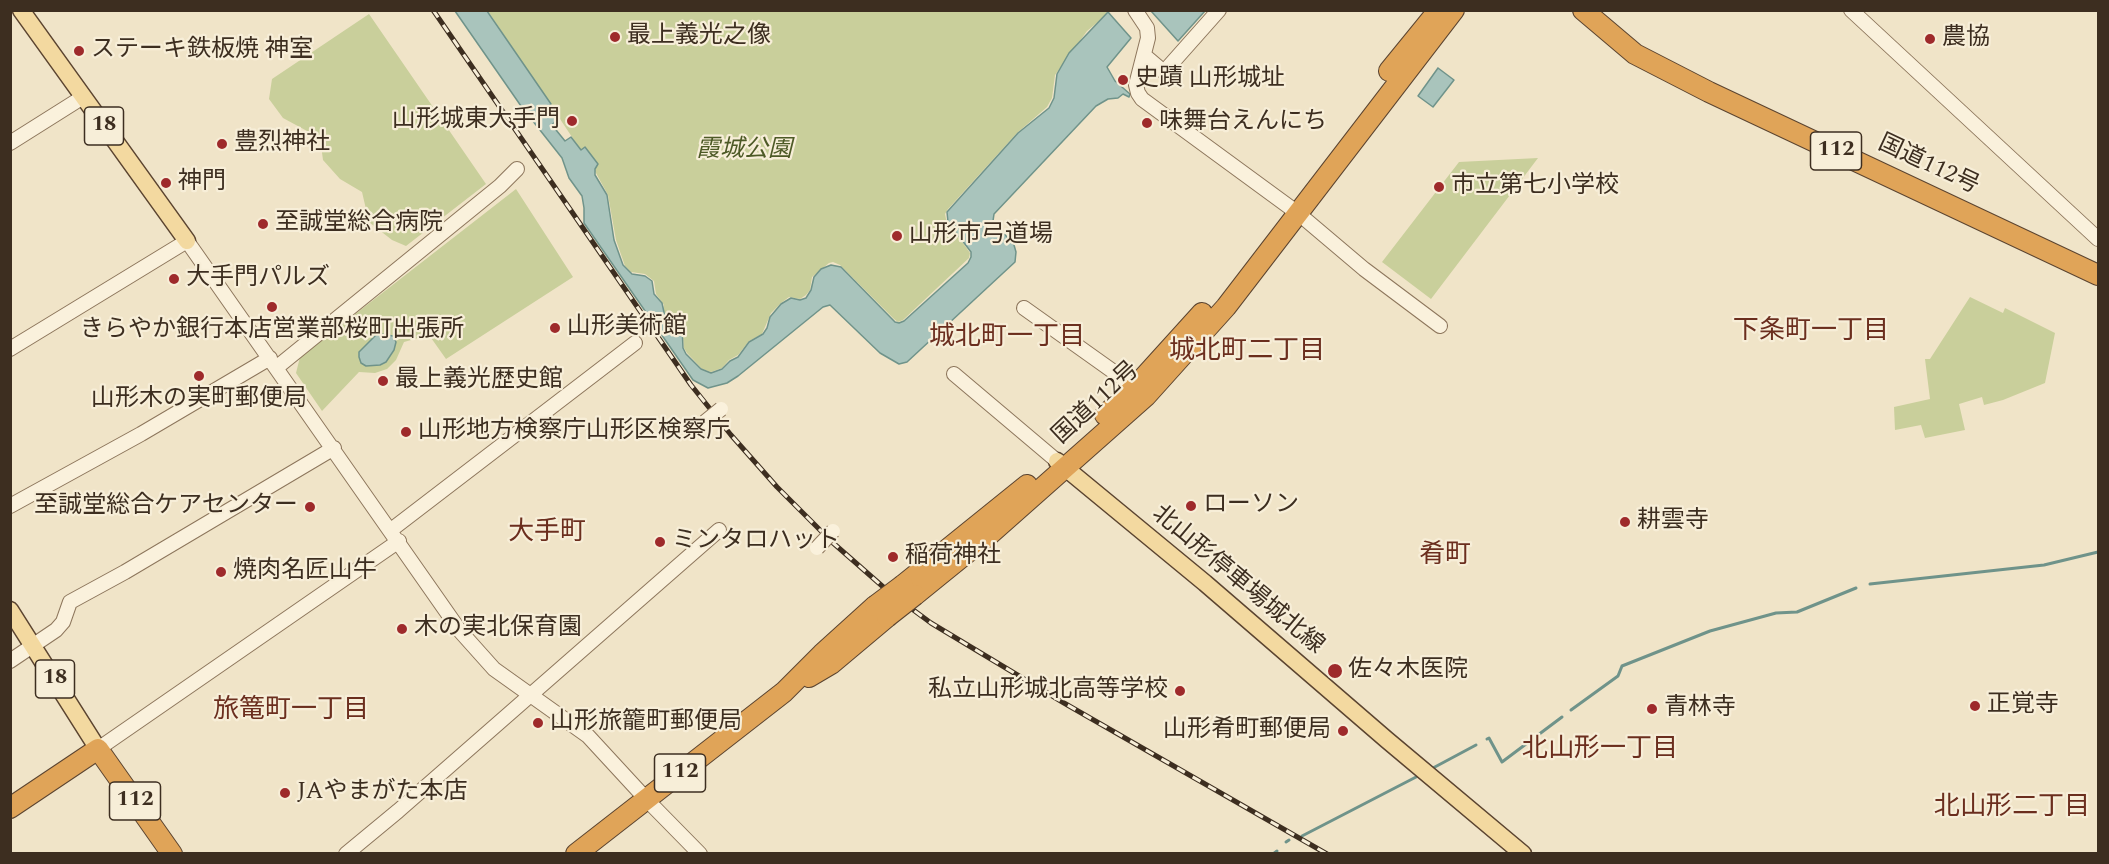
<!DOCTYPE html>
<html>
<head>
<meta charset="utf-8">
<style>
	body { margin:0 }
	#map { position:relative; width:2109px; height:864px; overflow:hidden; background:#f0e4c8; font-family:Spectral,serif }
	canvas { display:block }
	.frame { position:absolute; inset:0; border:12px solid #3d2e20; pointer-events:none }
</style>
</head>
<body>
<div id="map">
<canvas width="2109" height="864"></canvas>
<div class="frame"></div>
</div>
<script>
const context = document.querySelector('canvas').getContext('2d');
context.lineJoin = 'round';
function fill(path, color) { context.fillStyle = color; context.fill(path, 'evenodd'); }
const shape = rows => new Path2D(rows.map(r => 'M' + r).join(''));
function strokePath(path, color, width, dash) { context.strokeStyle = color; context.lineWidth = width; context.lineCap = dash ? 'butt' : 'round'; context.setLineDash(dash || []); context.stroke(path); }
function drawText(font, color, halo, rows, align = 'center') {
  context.font = font + ' Spectral,"Noto Sans JP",serif'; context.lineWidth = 4.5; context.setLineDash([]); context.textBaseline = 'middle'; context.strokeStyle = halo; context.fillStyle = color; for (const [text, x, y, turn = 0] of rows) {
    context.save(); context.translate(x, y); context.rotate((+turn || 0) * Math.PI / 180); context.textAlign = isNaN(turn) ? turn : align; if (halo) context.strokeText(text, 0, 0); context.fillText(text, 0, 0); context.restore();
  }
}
const green = shape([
	[488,11,1111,11,1087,31,1055,75,1052,98,1047,107,1017,133,948,209,945,214,946,219,970,253,969,258,903,320,898,322,894,319,840,265,833,262,829,263,812,277,810,290,806,295,800,299,789,297,781,303,771,313,762,334,749,341,738,355,729,360,722,368,711,372,702,369,687,353,684,348,682,325,677,320,667,317,663,310,664,305,656,294,654,281,645,274,631,272,625,266,616,240,608,195,596,173],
	[369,14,486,184,406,246,392,240,369,222,362,192,340,179,323,160,320,138,283,118,269,99,272,79],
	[1538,158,1431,299,1382,262,1459,162],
	[516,189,573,277,446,359,429,335,404,342,396,360,387,369,375,373,359,372,322,411,296,373,300,357],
	[1970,297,2003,313,2005,308,2055,333,2045,383,2003,400,1984,405,1982,397,1959,404,1965,430,1925,438,1921,425,1895,430,1894,407,1930,399,1925,359,1930,359]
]);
const water = shape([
	[455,11,487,11,551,104,548,107,557,119,552,125,565,141,571,137,581,150,585,147,598,164,595,169,595,175,607,195,614,240,623,265,632,274,645,276,652,281,654,294,662,303,665,317,676,321,682,327,683,348,686,354,701,369,711,373,722,369,730,361,738,357,749,342,763,334,767,328,770,317,781,304,791,298,800,300,806,298,811,290,814,277,821,269,831,265,841,267,895,322,899,323,904,321,968,263,971,257,971,252,948,222,947,212,1018,133,1049,108,1054,98,1057,74,1069,53,1108,12,1131,38,1107,67,1115,81,1130,94,1129,97,1123,94,1118,98,1108,99,1096,106,994,214,993,221,1014,245,1016,252,1015,262,907,362,899,364,880,353,830,305,823,307,738,376,727,383,708,388,693,380,584,223,584,208,582,196,569,178,562,158,521,106,455,11],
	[1151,11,1205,11,1178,41,1151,11],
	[1438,68,1454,80,1433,107,1418,96,1438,68],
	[381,334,393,336,396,342,394,350,386,362,380,365,366,366,361,363,359,357,359,352,376,335,381,334]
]);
const stream = shape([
	[1870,584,2044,565,2098,552],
	[1571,710,1618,676,1622,666,1710,631,1776,613,1797,612,1856,588],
	[1487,739,1489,738,1502,762,1562,717],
	[1433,768,1476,745],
	[1302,836,1418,776],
	[1286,842,1289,840],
	[1273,854,1277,851]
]);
const minor = shape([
	[1135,10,1147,28,1148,38,1136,85,1138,93,1142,99,1299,214,1364,269,1440,326],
	[1851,10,2098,239],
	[1144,55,1164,72,1219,10],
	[10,143,83,97],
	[1024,308,1135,387],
	[10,349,187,241,460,631,494,669,588,736,647,800,700,854],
	[276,368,500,186,517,169],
	[954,374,1057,461],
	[10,506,141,434,270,358],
	[391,530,635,343],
	[10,661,56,630,63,622,70,602,125,572,334,448],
	[98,749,399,541],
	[346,854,398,811,719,530]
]);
const major = shape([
	[21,10,187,241],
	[1057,461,1205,583,1387,740,1523,854],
	[10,610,98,749]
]);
const highway = shape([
	[1583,10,1635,54,1709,92,2098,275],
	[1389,71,1433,17],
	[1105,415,1135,387,1202,313],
	[903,585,1027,485],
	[915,595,989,535,1146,396,1226,307,1454,10],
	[809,677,831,664,887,617],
	[10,808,98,749,172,854],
	[576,854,784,692,822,654,875,606]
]);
const rail = shape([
	[433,10,691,385,731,435,777,487,832,542,889,592,931,623,1064,703,1327,854]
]);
const minorBridge = shape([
	[705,422,721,409],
	[817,548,833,531]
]);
const highwayBridge = shape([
	[875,606,903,585],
	[887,617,915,595]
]);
const markers = [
	[615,37,6,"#9e2a2b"],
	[1930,39,6,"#9e2a2b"],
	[79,51,6,"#9e2a2b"],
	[1123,80,6,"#9e2a2b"],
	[572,121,6,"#9e2a2b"],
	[1147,123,6,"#9e2a2b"],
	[222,144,6,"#9e2a2b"],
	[166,183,6,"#9e2a2b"],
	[1439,187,6,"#9e2a2b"],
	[263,224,6,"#9e2a2b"],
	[897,236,6,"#9e2a2b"],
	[174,279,6,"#9e2a2b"],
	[272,307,6,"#9e2a2b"],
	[555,328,6,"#9e2a2b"],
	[199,376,6,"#9e2a2b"],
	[383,381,6,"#9e2a2b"],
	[406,432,6,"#9e2a2b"],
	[1191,506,6,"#9e2a2b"],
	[310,507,6,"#9e2a2b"],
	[1625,522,6,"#9e2a2b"],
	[660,542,6,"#9e2a2b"],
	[893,557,6,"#9e2a2b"],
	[221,572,6,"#9e2a2b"],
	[402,629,6,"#9e2a2b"],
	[1335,671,8,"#9e2a2b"],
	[1180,691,6,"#9e2a2b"],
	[1975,706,6,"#9e2a2b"],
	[1652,709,6,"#9e2a2b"],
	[538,723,6,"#9e2a2b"],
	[1343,731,6,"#9e2a2b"],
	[285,793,6,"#9e2a2b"]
];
const shields = [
	[104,126,39],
	[1836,151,51],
	[55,679,39],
	[680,773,51],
	[135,801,51]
];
const shieldNames = [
	["18",104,126],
	["112",1836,151],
	["18",55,679],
	["112",680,773],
	["112",135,801]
];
const poiNames = [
	["最上義光之像",627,37],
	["農協",1942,39],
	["ステーキ鉄板焼 神室",91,51],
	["史蹟 山形城址",1135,80],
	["山形城東大手門",560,121,"right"],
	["味舞台えんにち",1159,123],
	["豊烈神社",234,144],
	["神門",178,183],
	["市立第七小学校",1451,187],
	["至誠堂総合病院",275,224],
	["山形市弓道場",909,236],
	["大手門パルズ",186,279],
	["山形美術館",567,328],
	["きらやか銀行本店営業部桜町出張所",272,331,"center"],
	["最上義光歴史館",395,381],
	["山形木の実町郵便局",199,400,"center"],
	["山形地方検察庁山形区検察庁",418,432],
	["ローソン",1203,506],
	["至誠堂総合ケアセンター",298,507,"right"],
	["耕雲寺",1637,522],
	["ミンタロハット",672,542],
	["稲荷神社",905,557],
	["焼肉名匠山牛",233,572],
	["木の実北保育園",414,629],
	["佐々木医院",1348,671],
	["私立山形城北高等学校",1168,691,"right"],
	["正覚寺",1987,706],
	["青林寺",1664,709],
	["山形旅籠町郵便局",550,723],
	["山形肴町郵便局",1331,731,"right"],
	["JAやまがた本店",297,793]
];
const parkNames = [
	["霞城公園",744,151]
];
const streetNames = [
	["国道112号",1928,166,25],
	["国道112号",1097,404,-43],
	["北山形停車場城北線",1237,581,40]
];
const neighbourhoodNames = [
	["下条町一丁目",1811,333],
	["城北町一丁目",1007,339],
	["城北町二丁目",1247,353],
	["大手町",547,534],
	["肴町",1445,557],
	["旅篭町一丁目",291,712],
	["北山形一丁目",1600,751],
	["北山形二丁目",2012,809]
];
fill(green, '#c9cf9b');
fill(water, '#a9c4bc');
strokePath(water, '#6f938a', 1.5);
strokePath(stream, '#6f938a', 3);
strokePath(minor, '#8d765c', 16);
strokePath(major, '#5b4430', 19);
strokePath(highway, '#5b4430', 22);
strokePath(minor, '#faf1dc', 14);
strokePath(major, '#f3d9a0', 16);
strokePath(highway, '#e0a458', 20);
strokePath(rail, '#3d2e20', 5);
strokePath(rail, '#f7eed8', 3, [9]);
strokePath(minorBridge, '#8d765c', 16, []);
strokePath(highwayBridge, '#5b4430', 22, []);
strokePath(minorBridge, '#faf1dc', 14);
strokePath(highwayBridge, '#e0a458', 20);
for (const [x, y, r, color] of markers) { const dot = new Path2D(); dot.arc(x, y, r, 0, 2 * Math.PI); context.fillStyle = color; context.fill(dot); strokePath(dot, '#f7eed8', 2); }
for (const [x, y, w] of shields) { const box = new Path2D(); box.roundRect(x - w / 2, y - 19, w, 38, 4.5); context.fillStyle = '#f7eed8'; context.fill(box); strokePath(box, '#3d2e20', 1.5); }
drawText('bold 22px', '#3d2e20', null, shieldNames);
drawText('24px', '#3d2e20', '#f7eed8', poiNames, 'left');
drawText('italic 24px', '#4d5a26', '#f7eed8', parkNames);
drawText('24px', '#3d2e20', '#f7eed8', streetNames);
drawText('26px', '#6b2e1e', '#f7eed8', neighbourhoodNames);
</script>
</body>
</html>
